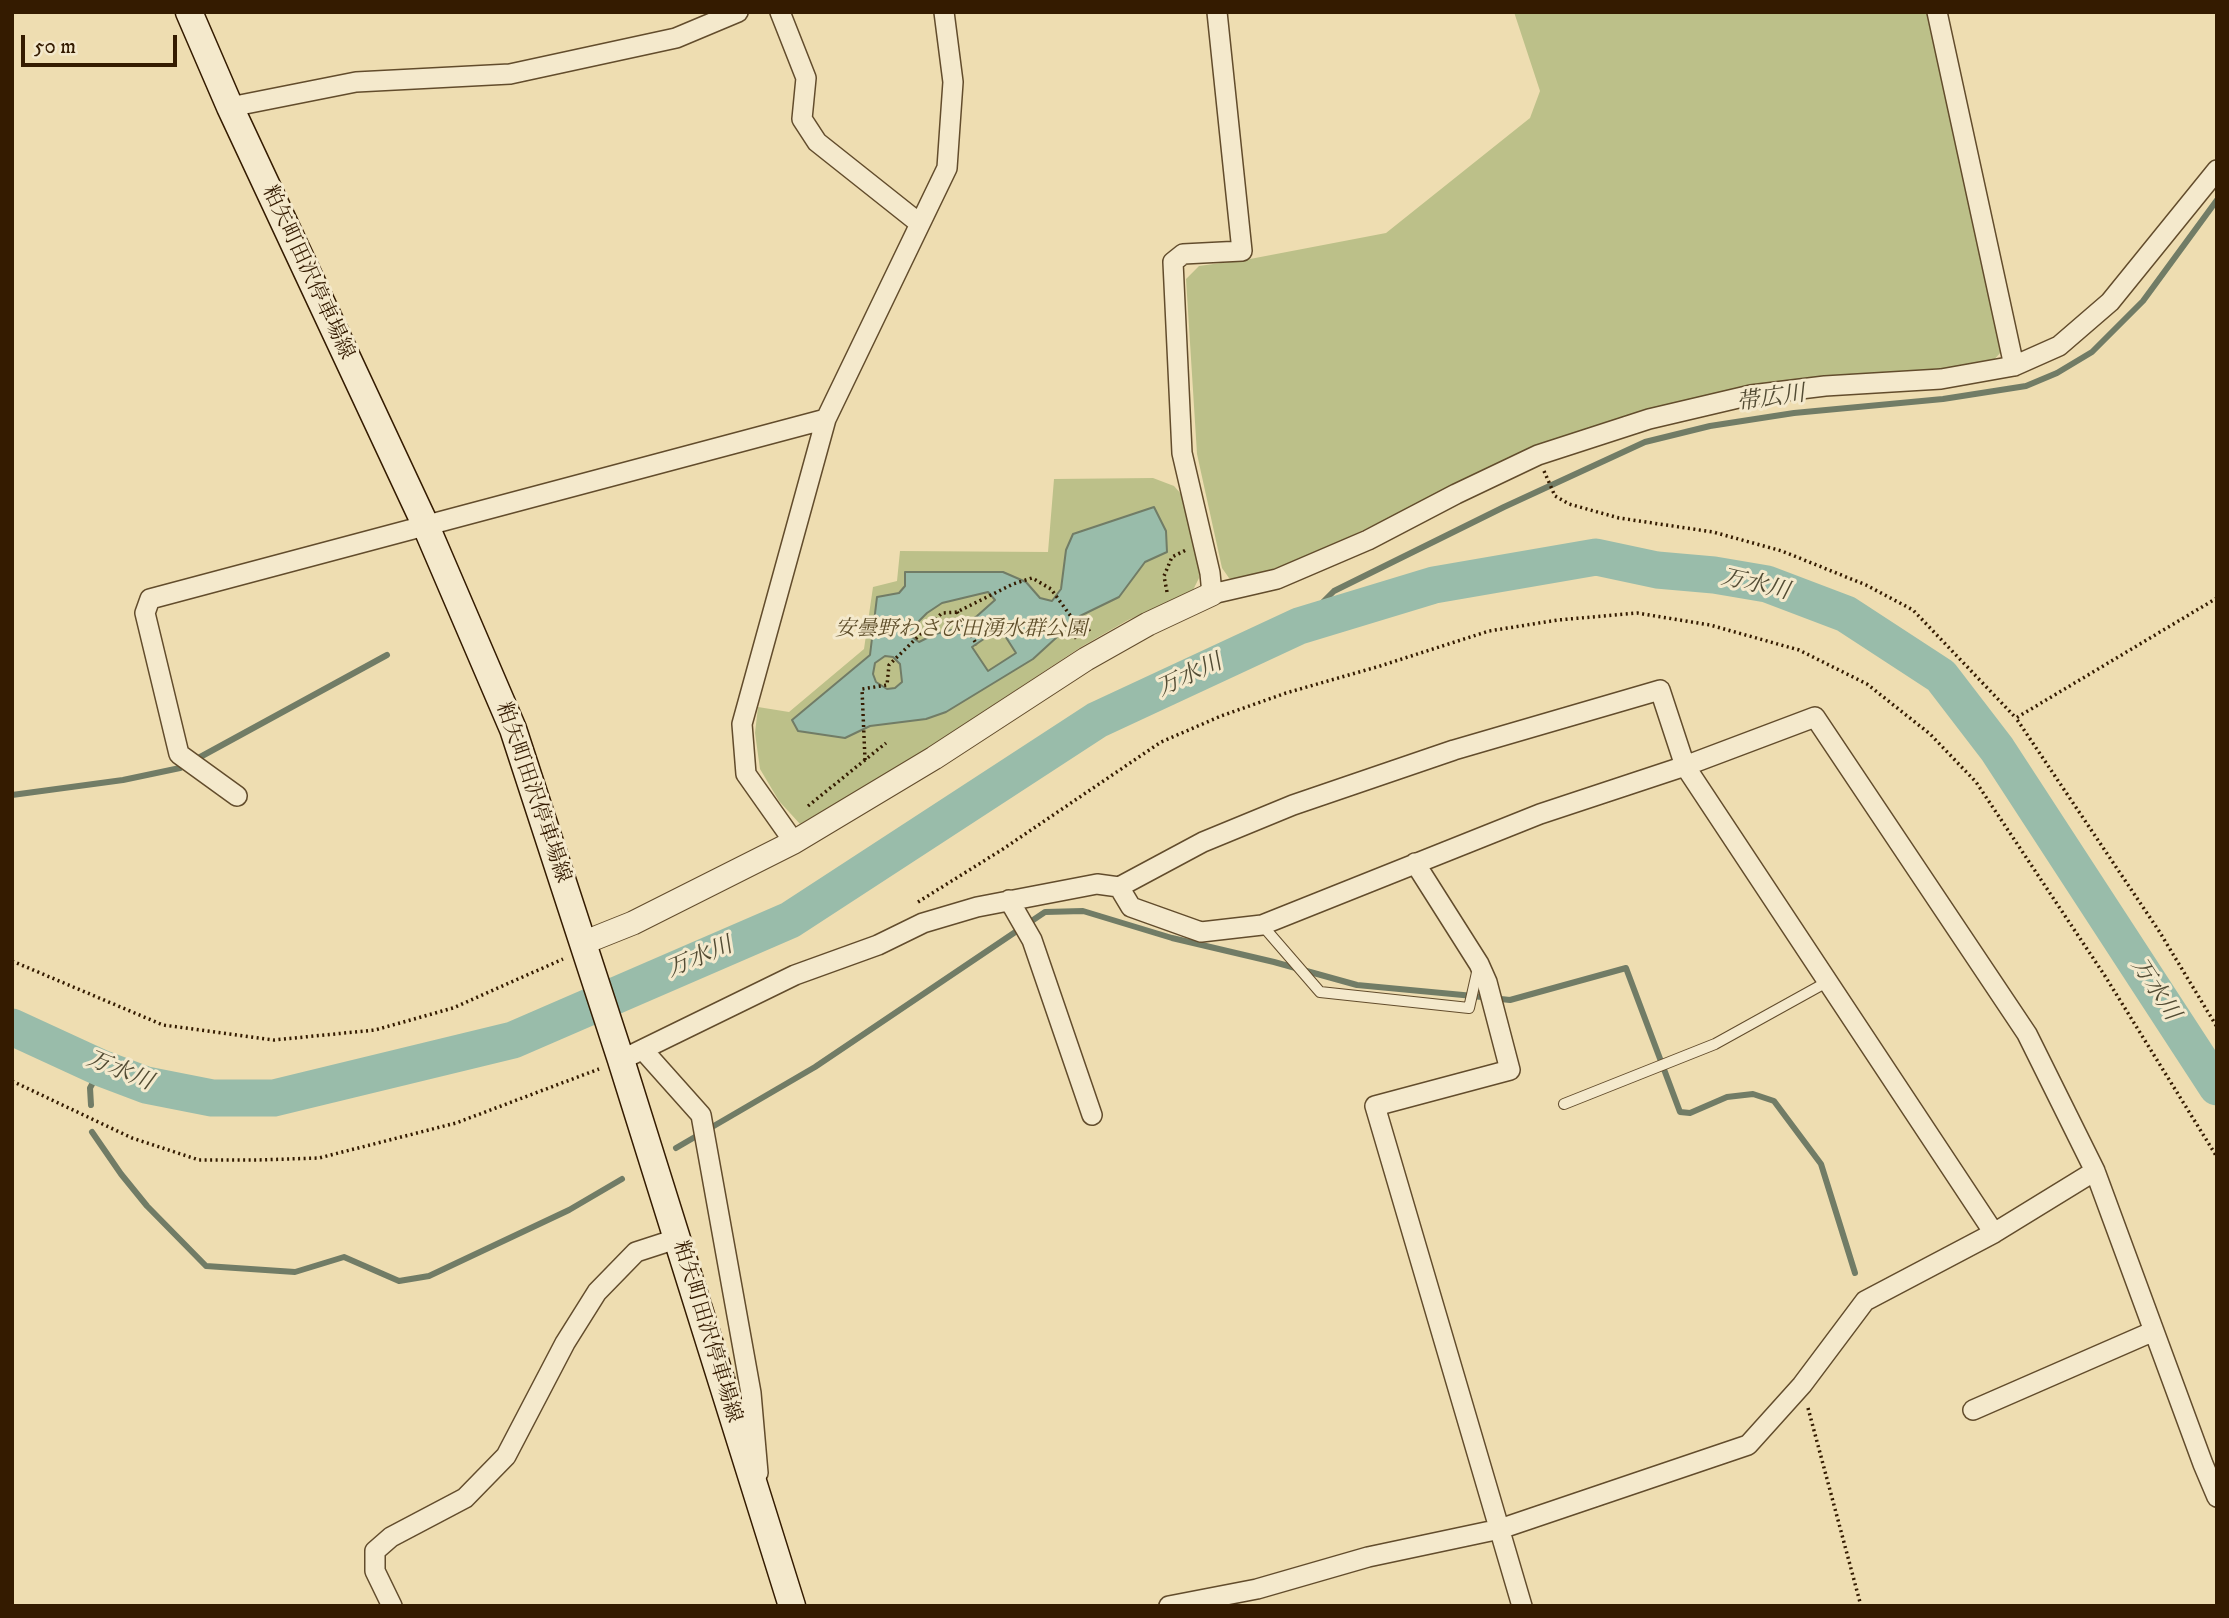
<!DOCTYPE html>
<html>
<head>
<meta charset="utf-8">
<style>
	body { margin:0 }
	#map { position:relative; width:2229px; height:1618px; overflow:hidden; background:#eeddb1; font-family:"IM FELL DW Pica",serif }
	canvas { display:block }
	.frame { position:absolute; inset:0; border:14px solid #341b00; pointer-events:none }
	.scale { position:absolute; left:21px; top:35px; width:156px; height:32px; box-sizing:border-box; border:4px solid #341b00; border-top:0; padding-left:9px; font-size:21px; line-height:24px; white-space:nowrap; color:#341b00; -webkit-text-stroke:5px #f4e9cc; paint-order:stroke }
</style>
</head>
<body>
<div id="map">
<canvas width="2229" height="1618"></canvas>
<div class="frame"></div>
<div class="scale">50 m</div>
</div>
<script>
const context = document.querySelector('canvas').getContext('2d');
context.lineJoin = 'round';
function fill(path, color) { context.fillStyle = color; context.fill(path, 'evenodd'); }
const shape = rows => new Path2D(rows.map(r => 'M' + r).join(''));
function strokePath(path, color, width, dash) { context.strokeStyle = color; context.lineWidth = width; context.lineCap = dash ? 'butt' : 'round'; context.setLineDash(dash || []); context.stroke(path); }
function drawText(font, color, halo, rows, align = 'center') {
  context.font = font + ' "IM FELL DW Pica","Noto Serif JP",serif'; context.lineWidth = 6; context.setLineDash([]); context.textBaseline = 'middle'; context.strokeStyle = halo; context.fillStyle = color; for (const [text, x, y, turn = 0] of rows) {
    context.save(); context.translate(x, y); context.rotate((+turn || 0) * Math.PI / 180); context.textAlign = isNaN(turn) ? turn : align; if (halo) context.strokeText(text, 0, 0); context.fillText(text, 0, 0); context.restore();
  }
}
const green = shape([
	[1514,12,1930,12,2002,351,1992,362,1953,368,1749,388,1653,409,1528,449,1347,538,1284,565,1238,581,1229,578,1222,568,1197,454,1186,279,1199,266,1250,259,1386,233,1530,118,1540,91],
	[1153,478,1174,486,1182,495,1200,564,1199,578,1192,592,1128,620,1081,647,913,758,800,824,779,801,760,769,755,733,758,707,789,712,864,649,873,587,897,581,900,551,1048,552,1054,479]
]);
const water = shape([
	[1154,507,1166,531,1167,552,1145,562,1119,597,1080,616,1033,659,946,712,926,719,870,726,845,738,798,731,792,720,870,655,877,597,899,593,905,586,905,572,1003,572,1026,582,1040,598,1052,601,1061,589,1066,550,1073,534,1154,507],
	[988,592,995,600,977,616,956,629,935,634,919,642,912,637,919,621,927,613,942,603,988,592],
	[1000,628,1016,653,988,671,972,647,1000,628],
	[885,656,893,657,900,664,902,682,895,688,887,689,876,682,873,674,875,663,885,656]
]);
const stream = shape([
	[1299,626,1334,591,1504,507,1645,442,1710,426,1794,413,1943,399,2026,386,2057,373,2092,352,2143,301,2217,200],
	[12,795,123,780,180,768,387,655],
	[91,1105,90,1088,101,1068],
	[92,1132,121,1174,147,1206,206,1266,295,1272,344,1257,399,1281,429,1276,569,1210,622,1179],
	[676,1148,815,1067,1045,912,1083,911,1172,938,1274,962,1357,985,1463,995,1510,1000,1626,968,1680,1112,1690,1113,1727,1097,1753,1094,1774,1101,1821,1164,1855,1273]
]);
const river = shape([
	[12,1027,101,1068,146,1085,212,1098,274,1098,513,1040,790,920,1097,720,1299,626,1434,585,1596,557,1657,570,1714,575,1767,584,1846,614,1941,676,1997,749,2217,1087]
]);
const path = shape([
	[1544,471,1555,496,1569,504,1619,518,1713,532,1782,551,1866,585,1913,610,2016,718],
	[1167,592,1164,576,1172,557,1186,550],
	[2217,598,2016,718,2159,931,2217,1027],
	[957,612,977,645],
	[1074,638,1092,628],
	[865,760,862,689,887,685,889,665,942,613,957,612,1013,584,1032,578,1051,589,1083,633],
	[808,806,886,743],
	[918,902,1003,849,1161,742,1221,716,1286,693,1380,666,1489,631,1558,620,1637,613,1710,625,1799,650,1867,684,1930,734,1976,782,2105,976,2217,1157],
	[12,961,163,1025,274,1040,375,1030,453,1008,563,959],
	[12,1081,132,1138,199,1160,257,1160,319,1158,456,1123,599,1069],
	[1808,1408,1861,1606]
]);
const service = shape([
	[1262,925,1320,992,1469,1008,1478,968],
	[1564,1104,1715,1044,1827,982]
]);
const minor = shape([
	[780,12,806,78,802,119,817,142,919,223],
	[1217,12,1242,251,1183,254,1173,262,1182,453,1210,573,1212,594,1277,579,1368,540,1456,494,1538,455,1649,419,1751,395,1825,386,1941,379,2014,366,2059,346,2110,302,2217,170],
	[1937,12,2014,366],
	[230,107,356,82,510,74,676,38,738,12],
	[237,796,179,754,145,613,150,599,826,419],
	[794,842,746,774,742,724,826,419,947,168,953,82,944,12],
	[1415,863,1479,964,1487,982,1510,1070,1375,1106,1522,1606],
	[1119,887,1131,907,1201,932,1262,925,1540,814,1685,766,1815,717,2027,1034,2095,1171,2203,1464,2217,1497],
	[1009,900,1032,940,1092,1115],
	[643,1050,701,1115,751,1393,758,1473],
	[621,1060,795,975,878,945,923,923,977,907,1097,884,1119,887,1203,842,1293,805,1454,750,1660,690,1685,766,1994,1233],
	[1973,1410,2154,1331],
	[392,1606,375,1571,375,1551,391,1537,465,1498,506,1456,565,1343,597,1292,636,1252,676,1239],
	[1169,1606,1257,1589,1368,1557,1500,1529,1748,1445,1802,1385,1865,1301,1994,1233,2095,1171]
]);
const tertiary = shape([
	[583,943,633,923,794,842,934,758,1086,659,1148,624,1212,594]
]);
const secondary = shape([
	[189,12,230,107,425,524,513,729,621,1060,792,1606]
]);
const streetNames = [
	["粕矢町田沢停車場線",307,273,65],
	["粕矢町田沢停車場線",532,793,71],
	["粕矢町田沢停車場線",706,1332,73]
];
const parkNames = [
	["安曇野わさび田湧水群公園",961,631]
];
const waterNames = [
	["帯広川",1771,400,-8],
	["万水川",1755,586,13],
	["万水川",1190,677,-25],
	["万水川",700,959,-23],
	["万水川",2154,990,57],
	["万水川",119,1072,22]
];
fill(green, '#bcc089');
fill(water, '#99bcaa');
strokePath(water, '#717c66', 2);
strokePath(stream, '#717c66', 6);
strokePath(river, '#99bcaa', 37);
strokePath(service, '#624c2c', 12);
strokePath(minor, '#624c2c', 22);
strokePath(tertiary, '#624c2c', 25);
strokePath(secondary, '#341b00', 29);
strokePath(path, '#341b00', 3.5, [2, 3.5]);
strokePath(service, '#f4e9cc', 10);
strokePath(minor, '#f4e9cc', 19);
strokePath(tertiary, '#f4e9cc', 23);
strokePath(secondary, '#f4e9cc', 26);
drawText('21px', '#341b00', '#f4e9cc', streetNames);
drawText('italic 21px', '#5d4d29', '#f4e9cc', parkNames);
drawText('italic 23px', '#524b33', '#f4e9cc', waterNames);
</script>
</body>
</html>
